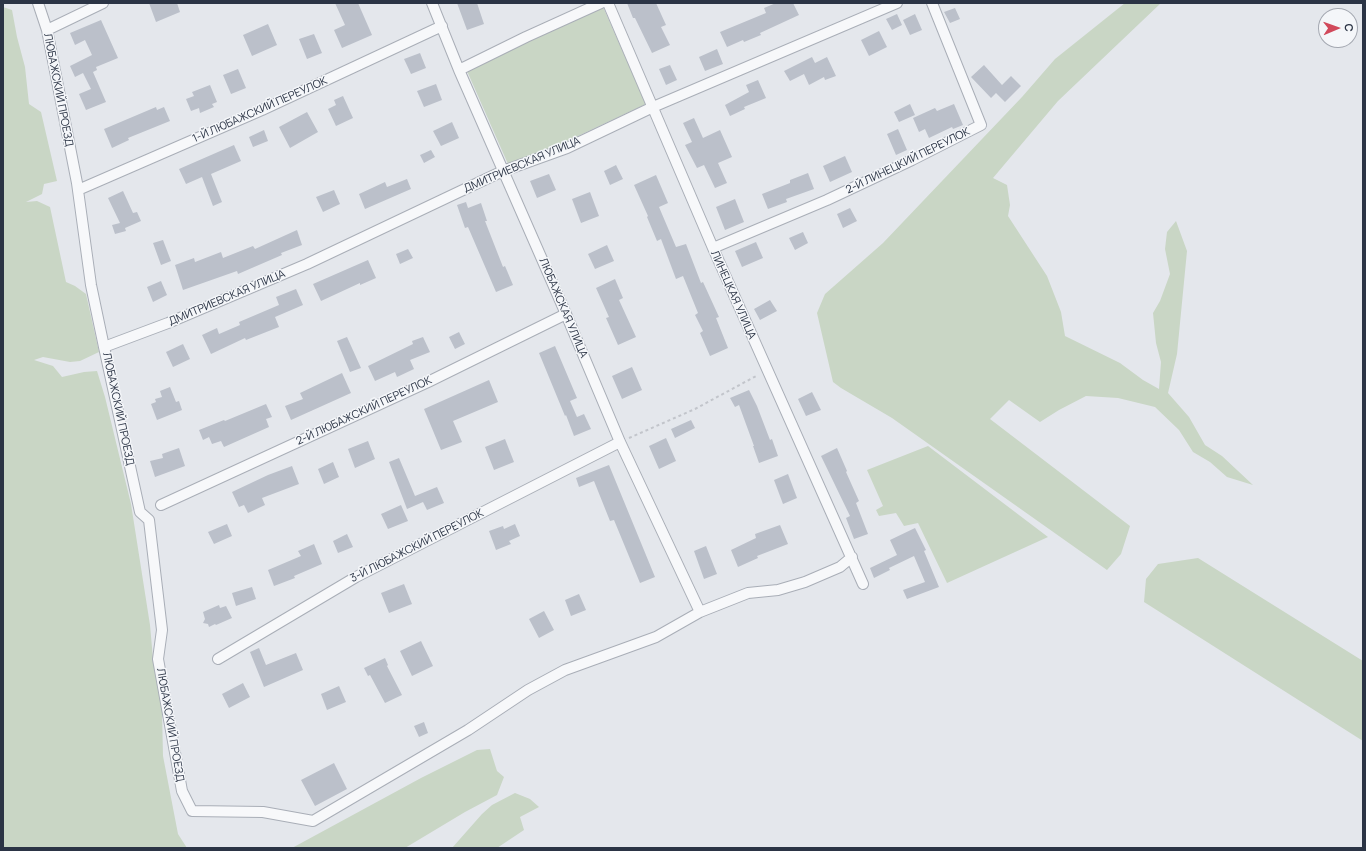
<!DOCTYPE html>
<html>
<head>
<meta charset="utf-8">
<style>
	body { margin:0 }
	#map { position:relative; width:1366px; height:851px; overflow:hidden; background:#e4e7ec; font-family:Manrope,sans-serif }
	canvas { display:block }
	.frame { position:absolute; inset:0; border:4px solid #2b3445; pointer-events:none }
	.north { position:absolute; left:1318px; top:8px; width:40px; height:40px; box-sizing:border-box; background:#f4f6f9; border:1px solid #a4a8b1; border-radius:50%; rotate:88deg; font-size:11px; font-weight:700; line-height:16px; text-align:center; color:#2b3445 }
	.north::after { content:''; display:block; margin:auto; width:14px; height:18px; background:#d1495b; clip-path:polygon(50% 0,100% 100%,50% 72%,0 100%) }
</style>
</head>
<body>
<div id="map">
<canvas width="1366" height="851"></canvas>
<div class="frame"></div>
<div class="north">С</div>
</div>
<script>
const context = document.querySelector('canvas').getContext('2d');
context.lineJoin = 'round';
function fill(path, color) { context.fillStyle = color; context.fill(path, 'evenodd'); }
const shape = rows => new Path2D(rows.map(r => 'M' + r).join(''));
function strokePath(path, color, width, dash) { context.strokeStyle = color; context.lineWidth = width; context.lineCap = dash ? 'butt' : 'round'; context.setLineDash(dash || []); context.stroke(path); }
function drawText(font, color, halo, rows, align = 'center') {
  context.font = font + ' Manrope,sans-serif'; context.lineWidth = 3; context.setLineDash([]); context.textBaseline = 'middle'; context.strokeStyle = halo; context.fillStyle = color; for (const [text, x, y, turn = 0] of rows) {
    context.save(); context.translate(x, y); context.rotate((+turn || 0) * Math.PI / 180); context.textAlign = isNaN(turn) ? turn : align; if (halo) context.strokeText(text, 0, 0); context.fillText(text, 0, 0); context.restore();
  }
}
const green = shape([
	[1125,3,1161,3,1058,101,993,178,1007,185,1010,205,1008,216,1047,276,1061,312,1065,336,1120,363,1143,380,1159,389,1161,362,1156,343,1153,313,1160,301,1170,274,1165,249,1167,232,1176,221,1187,251,1177,354,1168,393,1189,417,1205,445,1222,456,1253,485,1227,477,1210,462,1193,452,1179,430,1155,407,1118,398,1086,396,1059,410,1040,422,1009,400,990,419,1130,526,1121,554,1107,570,892,418,841,388,833,382,817,313,825,294,883,243,1022,97,1055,59],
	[599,5,604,9,646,104,561,144,508,164,467,71],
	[3,7,12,10,17,37,25,67,29,104,41,112,57,181,44,184,42,194,26,202,37,201,50,207,66,282,75,286,86,294,99,352,80,361,70,362,43,357,34,360,53,366,62,377,84,372,97,371,105,397,131,504,150,625,153,659,162,711,163,756,178,834,187,848,3,848],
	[928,446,1048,537,947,583,918,523,904,526,896,513,879,516,876,510,883,506,867,470],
	[1198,558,1363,661,1363,741,1144,602,1146,579,1158,564],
	[490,749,497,771,504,777,497,795,465,812,405,848,292,848,421,778,477,750],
	[515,793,530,799,539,807,520,817,524,830,497,848,452,848,482,814,492,805]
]);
const building = shape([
	[149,3,177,3,180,12,156,22],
	[335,3,358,3,372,35,342,48,334,30,345,25],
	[457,3,477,3,484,24,467,30],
	[627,3,656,3,666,25,661,27,670,45,652,53,635,18,633,18],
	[776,3,793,3,799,15,760,33,761,35,744,42,743,40,727,47,720,32,766,13,764,8],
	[955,8,960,19,950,23,944,12],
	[897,14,902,25,892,30,886,19],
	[915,14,922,30,910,35,903,20],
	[101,20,118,58,96,67,97,70,93,72,106,102,86,110,79,94,91,89,83,73,75,77,70,66,92,55,85,40,75,45,70,33],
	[268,24,277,45,252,56,243,35],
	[879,31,887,47,869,56,861,40],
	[314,34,322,53,307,59,299,39],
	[717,49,723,64,705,71,699,57],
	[420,53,426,68,411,74,404,59],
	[812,57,815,63,827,57,836,76,825,80,824,77,809,85,804,74,790,81,784,71],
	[670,65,677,80,666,85,659,69],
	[984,65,1002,85,1011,76,1021,86,1005,102,996,93,991,98,971,77],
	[238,69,246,88,231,94,223,75],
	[758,80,766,98,744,107,745,109,730,116,725,105,749,92,746,85],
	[436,84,442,100,424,107,417,91],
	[210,85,217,102,212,104,214,107,200,113,199,108,191,111,186,99,194,96,192,92],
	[343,96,353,118,336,126,328,109,336,105,334,100],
	[910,104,915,115,899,122,894,112],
	[954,104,963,125,953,129,952,127,929,138,925,129,919,132,913,118,935,108,937,111],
	[156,107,157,110,164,107,170,121,128,138,129,140,112,148,104,129],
	[307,112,318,132,290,148,279,127],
	[694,118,703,138,720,130,732,157,718,163,727,183,715,188,704,165,697,168,685,145,692,142,683,123],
	[452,122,459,138,441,146,433,131],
	[898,129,907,150,896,155,887,134],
	[264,130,268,141,253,147,249,137],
	[234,145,241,161,211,174,222,202,213,206,202,177,186,184,179,169],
	[431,150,435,157,424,163,420,155],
	[845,156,852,172,830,182,823,166],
	[616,165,623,179,610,185,604,171],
	[808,173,814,189,786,199,787,202,768,209,762,194,790,183,790,180],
	[549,174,556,190,537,198,530,181],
	[656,175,668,203,659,207,676,247,686,244,701,283,703,282,719,317,716,318,728,348,710,356,700,333,703,331,695,315,698,313,683,276,676,279,661,239,657,241,647,217,648,216,634,185],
	[407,179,411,189,365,209,359,194,385,182,387,187],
	[334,190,340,204,323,212,316,197],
	[123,191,133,213,137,212,141,221,125,228,126,231,115,234,112,225,120,223,108,198],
	[590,192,599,216,581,223,572,199],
	[735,199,744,222,725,230,716,207],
	[466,202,468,208,481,203,487,221,485,221,503,267,505,266,513,285,496,292,468,227,465,228,457,205],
	[850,208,857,221,843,228,837,214],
	[297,230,302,245,281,253,282,255,238,274,237,271,183,290,175,265,194,258,195,262,221,252,223,258,253,246,255,249],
	[803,232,808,243,795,250,789,238],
	[163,240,171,261,161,265,153,243],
	[756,242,763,258,742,267,735,251],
	[607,245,614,261,595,269,588,254],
	[408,249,413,258,400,264,396,254],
	[368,260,376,278,360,285,360,283,321,301,313,284],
	[615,279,623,298,619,300,636,337,618,345,606,318,609,317,596,288],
	[161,281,167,295,153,302,147,287],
	[296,289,303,305,275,317,279,327,246,340,245,338,211,354,202,335,217,328,219,334,240,325,239,322,279,305,276,297],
	[770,300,777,311,760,320,754,309],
	[459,332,465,344,455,349,449,337],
	[347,337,361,368,350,372,337,341],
	[423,337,430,352,410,360,414,369,397,377,395,372,375,381,368,366,413,344,412,341],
	[183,344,190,359,173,367,166,352],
	[555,346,577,398,570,401,577,417,584,414,591,429,574,436,566,415,565,416,539,353],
	[632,367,642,390,622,399,612,376],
	[342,373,351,393,291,420,285,406,303,399,300,393],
	[489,380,498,402,453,421,462,442,441,450,424,409],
	[170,387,176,402,179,401,182,410,157,420,151,404,156,402,155,399,162,397,160,391],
	[749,390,757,406,770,440,772,439,778,456,759,463,753,446,754,446,739,405,735,407,730,398],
	[812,392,821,410,806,416,798,399],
	[266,404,272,417,266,419,269,427,224,447,221,441,212,444,209,437,203,440,199,430,224,420,225,421],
	[691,420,695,428,675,438,671,429],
	[666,438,676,461,659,469,649,446],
	[505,439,514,462,494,470,485,447],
	[368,441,375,459,355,468,348,449],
	[179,448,185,466,155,477,150,461,163,458,162,454],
	[837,448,847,471,846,472,859,501,856,503,868,534,854,539,846,518,850,516,821,456],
	[399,458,415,496,437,487,444,503,427,510,423,502,407,509,389,462],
	[333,462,339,477,324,484,318,469],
	[609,465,655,577,640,583,614,520,610,521,594,481,579,487,576,478],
	[292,466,299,484,262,498,265,505,248,513,244,505,239,507,232,492,268,475],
	[788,474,797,498,783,504,774,480],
	[401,505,408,521,388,529,381,514],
	[227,524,232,536,214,544,208,532],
	[515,524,520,536,509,541,511,544,496,550,489,531,503,526,504,529],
	[780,525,788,544,757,556,758,558,738,567,731,550,756,538,755,534],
	[915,528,926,550,924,551,939,587,907,599,903,590,925,582,914,556,889,568,890,570,874,578,870,568,897,555,890,540],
	[347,534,353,547,338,553,333,541],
	[314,544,322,564,294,576,295,578,274,586,268,570,301,556,298,551],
	[706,546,717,574,704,579,694,551],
	[404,584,412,604,389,613,381,593],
	[252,587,256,599,236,606,232,593],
	[579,594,586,610,571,616,565,600],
	[219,605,220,608,226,606,232,618,216,625,215,624,209,627,208,624,203,623,205,619,203,612],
	[544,611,554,630,539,638,529,619],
	[421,641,433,666,412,676,400,651],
	[259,648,266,665,296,653,303,670,264,687,250,652],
	[385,658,388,665,387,666,402,695,385,703,370,675,368,676,364,668],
	[243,683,250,697,229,708,222,694],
	[339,686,346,702,327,710,321,694],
	[424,722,428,733,419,737,414,726],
	[334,763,347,789,315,806,301,780]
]);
const path = shape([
	[629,438,695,409,758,375]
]);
const street = shape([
	[38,3,47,30,77,183,91,285,104,347,140,512,149,520,162,630,158,659,182,791,192,811,263,812,313,821,468,730,528,690,565,670,656,637,700,612,748,593,778,590,805,582,840,567,852,557],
	[432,3,459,70,566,314,620,442,700,612],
	[608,3,713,248,863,584],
	[47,30,103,3],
	[459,70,526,37,601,3],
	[78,190,262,110,442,26],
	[713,248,827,200,912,160,981,125,932,3],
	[104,347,168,323,307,264,503,171,567,148,653,107,897,3],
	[161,505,428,382,566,314],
	[218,659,356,577,620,442]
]);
const streetNames = [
	["ЛЮБАЖСКИЙ ПРОЕЗД",58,90,79],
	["1-Й ЛЮБАЖСКИЙ ПЕРЕУЛОК",260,110,-24],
	["2-Й ЛИНЕЦКИЙ ПЕРЕУЛОК",908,161,-26],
	["ДМИТРИЕВСКАЯ УЛИЦА",522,165,-23],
	["ЛИНЕЦКАЯ УЛИЦА",733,295,66],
	["ДМИТРИЕВСКАЯ УЛИЦА",227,298,-23],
	["ЛЮБАЖСКАЯ УЛИЦА",563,308,67],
	["ЛЮБАЖСКИЙ ПРОЕЗД",118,409,78],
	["2-Й ЛЮБАЖСКИЙ ПЕРЕУЛОК",364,411,-25],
	["3-Й ЛЮБАЖСКИЙ ПЕРЕУЛОК",417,546,-27],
	["ЛЮБАЖСКИЙ ПРОЕЗД",170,725,80]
];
fill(green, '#c9d6c5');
fill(building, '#bbc0ca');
strokePath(street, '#a9aeb7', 12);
strokePath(path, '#c2c5cb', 2, [3, 3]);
strokePath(street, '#f7f8fa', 10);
drawText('11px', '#2b3445', '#f4f6f9', streetNames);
</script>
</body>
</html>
